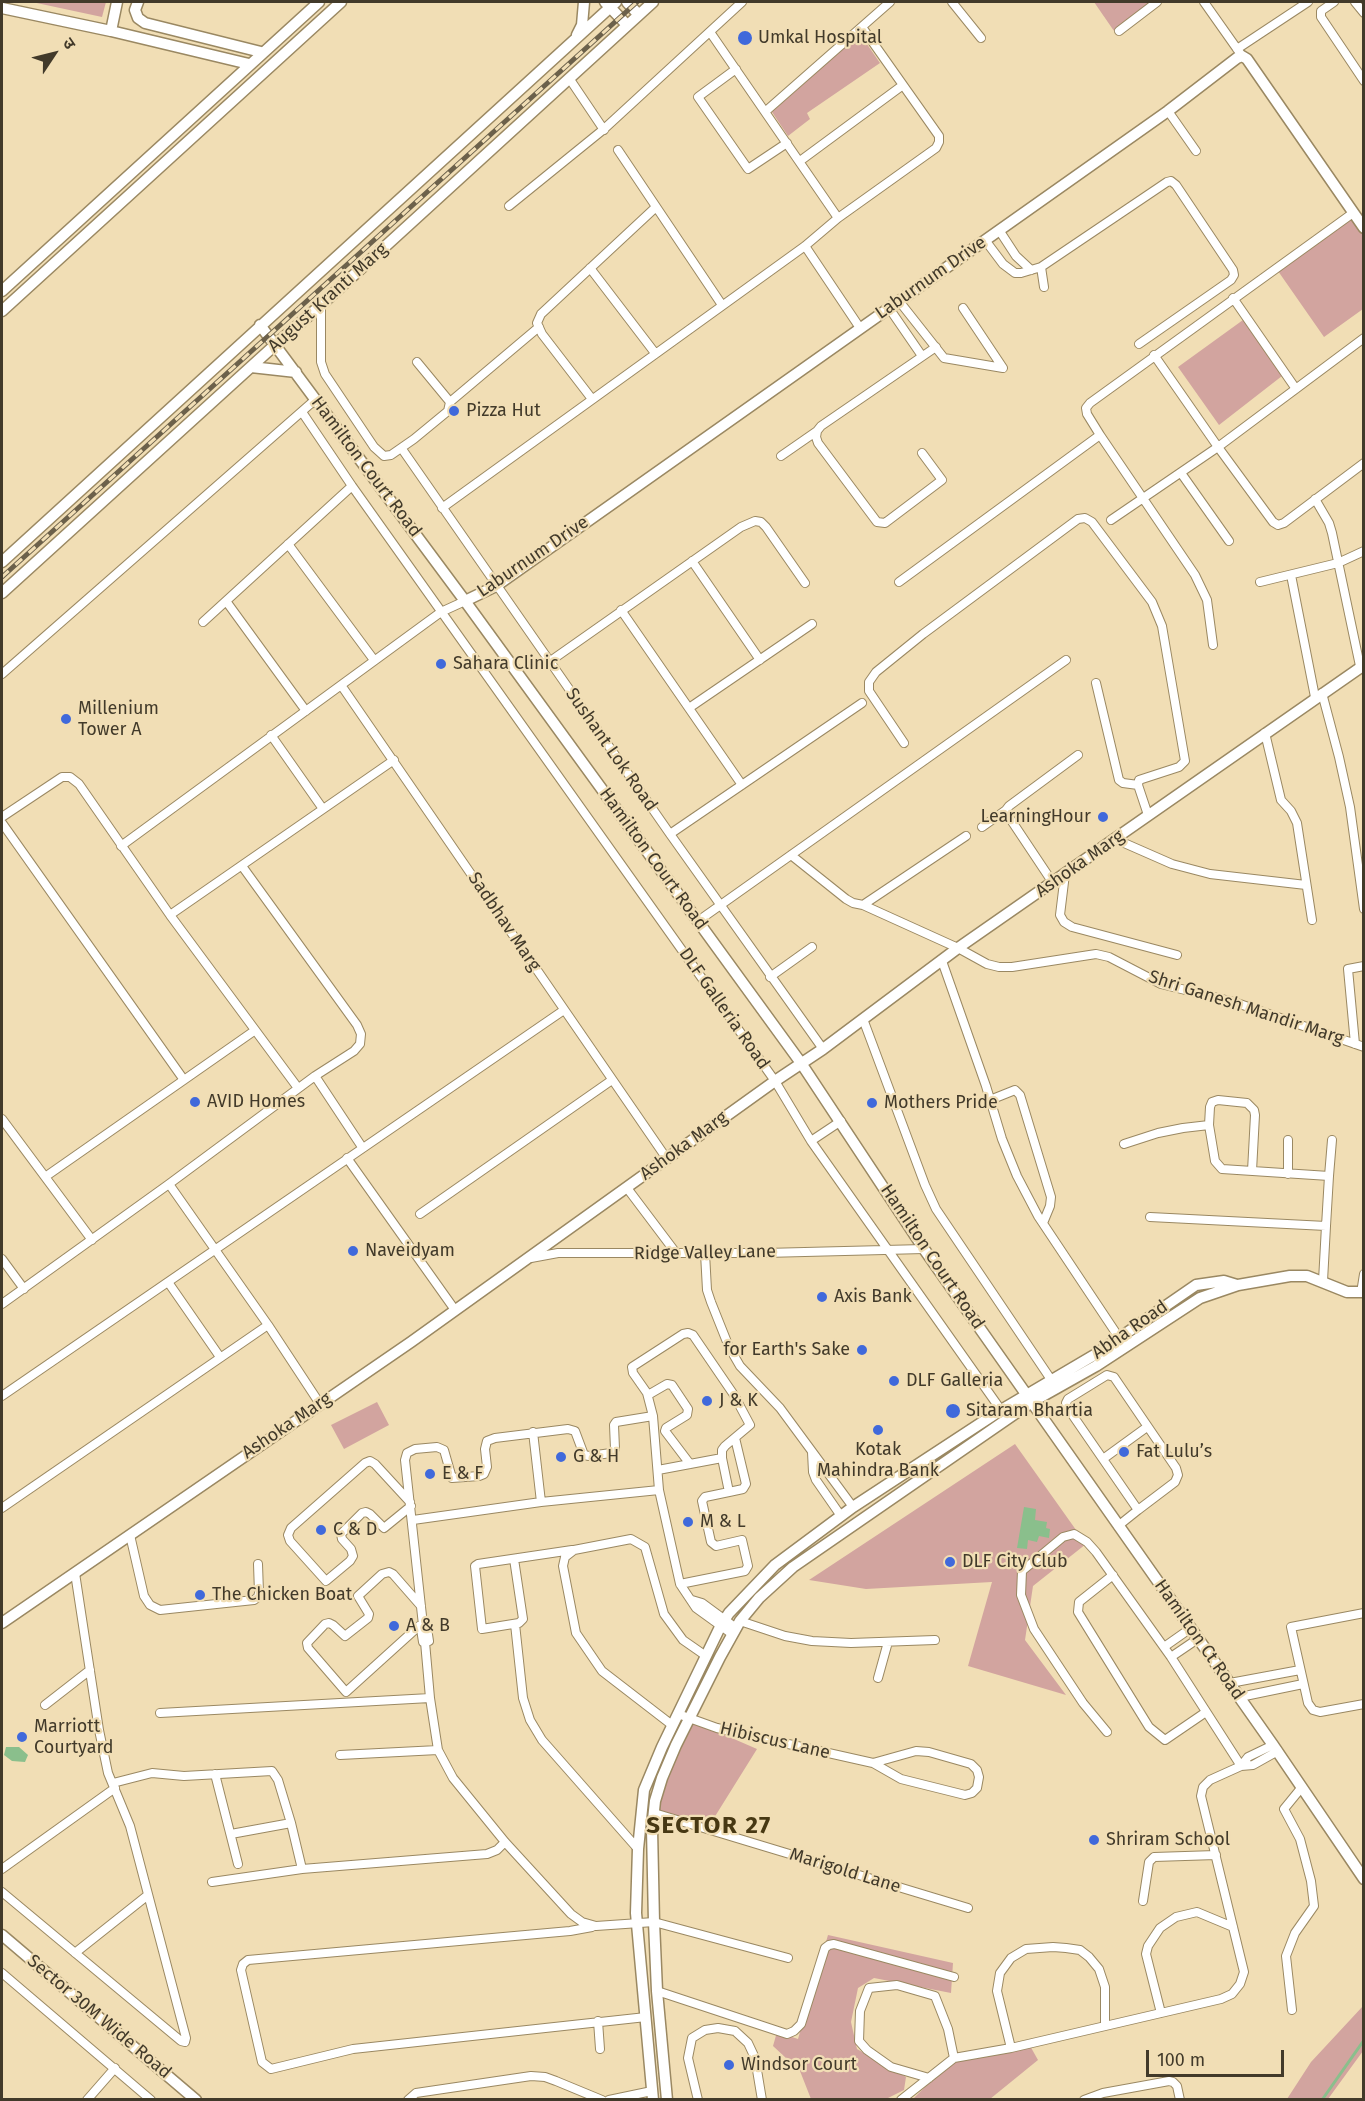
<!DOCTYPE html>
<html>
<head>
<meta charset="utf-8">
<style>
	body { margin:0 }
	#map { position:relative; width:1365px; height:2101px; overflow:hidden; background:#f1deb5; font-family:"Fira Sans","Noto Sans Devanagari",sans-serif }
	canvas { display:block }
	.frame { position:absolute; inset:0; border:3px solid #423a2a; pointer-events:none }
	.north { position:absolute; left:24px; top:24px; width:60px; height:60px; -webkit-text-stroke:4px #f1deb5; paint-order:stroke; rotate:55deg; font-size:16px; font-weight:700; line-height:24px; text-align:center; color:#423a2a }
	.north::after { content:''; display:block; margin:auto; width:21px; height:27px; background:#423a2a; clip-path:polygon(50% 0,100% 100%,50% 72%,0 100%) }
	.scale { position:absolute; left:1146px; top:2050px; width:138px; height:27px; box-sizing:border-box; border:3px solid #423a2a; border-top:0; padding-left:8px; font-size:18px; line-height:21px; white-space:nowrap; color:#423a2a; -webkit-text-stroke:4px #f1deb5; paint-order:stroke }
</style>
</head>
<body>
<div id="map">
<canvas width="1365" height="2101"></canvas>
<div class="frame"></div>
<div class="north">उ</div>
<div class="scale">100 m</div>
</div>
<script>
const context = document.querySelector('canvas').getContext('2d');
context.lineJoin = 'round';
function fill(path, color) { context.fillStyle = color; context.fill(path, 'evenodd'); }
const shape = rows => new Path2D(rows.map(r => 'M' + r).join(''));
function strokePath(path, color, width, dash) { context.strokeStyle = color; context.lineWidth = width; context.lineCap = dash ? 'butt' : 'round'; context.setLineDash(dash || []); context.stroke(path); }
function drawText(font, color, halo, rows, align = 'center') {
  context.font = font + ' "Fira Sans",sans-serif'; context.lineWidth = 4.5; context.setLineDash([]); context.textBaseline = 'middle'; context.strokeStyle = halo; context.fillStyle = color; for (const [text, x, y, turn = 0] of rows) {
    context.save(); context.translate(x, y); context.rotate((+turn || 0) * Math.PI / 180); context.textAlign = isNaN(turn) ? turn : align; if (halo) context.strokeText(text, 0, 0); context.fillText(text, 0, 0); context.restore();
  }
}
const green = shape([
	[32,2,106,2,102,17],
	[1094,2,1152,2,1114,31],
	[860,34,880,63,807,113,810,119,788,136,772,112],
	[1352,218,1363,235,1363,309,1324,337,1278,271],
	[1243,320,1282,376,1219,425,1178,367],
	[377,1402,389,1425,344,1449,331,1425],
	[1015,1444,1086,1544,1033,1586,1025,1640,1066,1695,968,1666,992,1582,866,1589,809,1580],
	[688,1719,757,1749,709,1826,654,1813],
	[828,1935,953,1963,951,1993,874,1978,858,1988,851,2022,857,2049,906,2077,904,2090,886,2099,811,2099,800,2071,773,2046,777,2032,798,2039],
	[1363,2006,1363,2051,1328,2099,1287,2099,1311,2062],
	[1029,2044,1038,2060,990,2099,912,2100,949,2063]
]);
const water = shape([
	[1024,1507,1036,1509,1035,1520,1047,1522,1046,1528,1050,1529,1049,1538,1039,1536,1037,1542,1028,1540,1027,1549,1017,1548],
	[6,1747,19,1747,28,1755,25,1762,12,1761,4,1755]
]);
const stream = shape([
	[1322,2100,1364,2040]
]);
const street = shape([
	[952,2,981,38],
	[1204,2,1240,53],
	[1334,2,1321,11,1321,17,1364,81],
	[1355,2,1364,13],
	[1119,31,1157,2],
	[710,32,838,218],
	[1237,49,1308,2],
	[736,69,698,97,748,169,787,143],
	[569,78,604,130],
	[766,111,890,2],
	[1168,111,1196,151],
	[618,150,722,305],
	[800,161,903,85],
	[509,206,604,129,742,2],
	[999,230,1016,256,1031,270],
	[985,240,1003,264,1015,273,1021,273,1041,267,1167,182,1171,181,1176,185,1233,270,1234,275,1231,280,1139,344],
	[805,246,860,328],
	[1041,267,1044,287],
	[590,268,655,353],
	[1233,298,1296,389],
	[899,301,944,358,1003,368,963,308],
	[321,305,321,362,325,374,374,447,384,456,391,455,414,439,448,411,450,402,539,327],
	[889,308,922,356],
	[1154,355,1218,447,1273,522,1278,525,1284,523,1364,463],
	[417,362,450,402],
	[592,399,542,334,537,323,541,314,656,207],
	[302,412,352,486,775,1081,811,1141,1001,1410],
	[1100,435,1087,414,1086,408,1090,403,1353,213],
	[402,449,670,834,823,1049],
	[922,453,942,480,885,523,877,522,818,443,816,437,817,431,821,426,936,347],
	[781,456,817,431],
	[1181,473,1229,541],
	[1315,499,1329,523,1332,533,1360,666],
	[442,508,805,246,838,218,936,148,939,142,939,136,862,27],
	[1111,520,1218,447,1364,338],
	[288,544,374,660],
	[692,561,760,660],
	[1291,575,1315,697],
	[899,582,1100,435,1195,575,1207,600,1213,645],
	[1260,582,1338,563,1364,551],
	[226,601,306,711],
	[621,610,742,785],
	[203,622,352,486],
	[549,662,741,527,755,521,761,522,766,527,805,583],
	[2,674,316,399],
	[1096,683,1119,780,1123,783,1138,785],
	[341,685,667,1159],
	[1322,693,1339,757,1350,807,1364,909],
	[689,708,812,624],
	[1265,733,1281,800,1291,811,1297,823,1312,920],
	[271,735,323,809],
	[904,743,869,691,869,682,876,672,923,634,1078,519,1085,518,1092,522,1152,602,1162,626,1185,761,1179,767,1139,780,1138,785,1148,815],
	[2,817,62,777,70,777,79,784,170,915,298,1088],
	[2,823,184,1080],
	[982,827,1006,810],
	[670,834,862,703],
	[1115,839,1172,864,1210,874,1306,885],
	[121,846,441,612,465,601],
	[791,855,846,899,853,903,863,905,966,836],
	[1065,874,1060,915,1064,922,1072,927,1177,955],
	[1053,883,1007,814,1006,810,1009,806,1078,755],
	[863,905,958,948,987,964,999,967,1012,967,1096,954,1109,957,1161,984,1234,1002,1364,1047],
	[170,915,394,760],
	[698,921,1066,660],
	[942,961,986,1086,1002,1139,1017,1176,1038,1216,1120,1339],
	[770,977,812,947],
	[863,1019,925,1185,936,1209,1052,1381],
	[1355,1044,1348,969,1364,966],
	[315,1076,362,1147],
	[990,1100,1015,1090,1020,1095,1051,1197,1050,1206,1043,1223],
	[2,1119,92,1240],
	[1209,1125,1215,1161,1222,1169,1329,1176,1326,1226],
	[1288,1140,1288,1174],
	[811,1141,841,1121],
	[1124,1144,1158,1133,1183,1128,1209,1125,1210,1107,1212,1102,1218,1100,1247,1103,1254,1110,1255,1115,1252,1171],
	[347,1158,455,1310],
	[1329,1176,1332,1140],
	[45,1177,254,1031],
	[169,1184,268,1325,320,1404],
	[627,1188,676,1253],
	[420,1214,612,1080],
	[1150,1217,1326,1226,1323,1281],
	[705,1253,707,1290,711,1302,729,1347,740,1366,780,1408,853,1507],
	[531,1258,558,1253,765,1253,924,1249],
	[2,1259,24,1289],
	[168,1282,220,1357],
	[1361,1293,1364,1274],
	[2,1304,169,1184,315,1076,354,1051,360,1044,361,1034,357,1025,242,866],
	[648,1395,667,1384,672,1385,688,1409,687,1415,666,1428,665,1431,690,1464],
	[2,1396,564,1010],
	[653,1416,647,1393,633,1373,632,1367,683,1334,688,1333,693,1335,734,1395,750,1425,725,1446,722,1450,722,1458],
	[533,1432,541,1502],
	[812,1452,813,1472,816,1480,841,1516],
	[1103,1459,1147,1427],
	[658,1470,722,1458,729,1492,705,1497,702,1501,711,1542,716,1546,742,1540,748,1566,745,1571,680,1584],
	[659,1490,653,1416,616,1422,614,1425,615,1449,611,1453,589,1456,584,1455,575,1431,568,1429,495,1438,487,1441,485,1449,487,1467,484,1474,479,1476,452,1478,444,1450,437,1447,415,1449,407,1453,405,1460,423,1625,421,1629,423,1642,425,1642,430,1698,438,1750,453,1778,505,1842,571,1914,582,1922,596,1926,654,1922,788,1958],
	[729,1492,743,1489,746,1484,735,1438],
	[410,1502,375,1464,370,1461,365,1463,291,1528,288,1535,290,1541,326,1581,350,1561,353,1556,351,1549,342,1539,341,1534,362,1513,366,1512,370,1514,384,1528,411,1506],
	[2,1508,268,1325],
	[413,1520,541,1502,659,1490,680,1584,696,1608,732,1634],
	[1118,1526,1138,1510,1175,1482,1178,1475,1176,1468,1114,1377,1107,1375,1068,1399,1066,1403,1067,1407,1138,1510],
	[130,1535,144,1596,150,1605,160,1610,254,1600,258,1597,259,1593,258,1564],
	[514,1559,523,1619,519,1623,482,1629,475,1566,478,1564,572,1550],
	[1113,1575,1079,1602,1078,1612,1149,1727,1165,1740,1206,1712],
	[692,1600,702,1603,736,1628],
	[421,1606,393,1574,389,1572,382,1574,358,1596,369,1614,368,1618,345,1636,333,1625,329,1623,325,1624,307,1643,308,1648,346,1692,419,1626,423,1625],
	[1364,1613,1291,1627,1308,1703,1313,1710,1320,1712,1364,1704],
	[740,1621,785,1636,812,1641,851,1643,935,1640],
	[515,1624,523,1698,530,1720,542,1740,638,1849],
	[423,1625,427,1628,429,1641,425,1642],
	[1164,1647,1191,1628],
	[1171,1657,1199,1638],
	[878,1678,888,1642],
	[1230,1683,1300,1670],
	[1240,1697,1303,1684],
	[45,1705,90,1670],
	[160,1713,430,1698],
	[678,1714,717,1728,873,1763,901,1779,965,1795,972,1793,977,1788,979,1777,977,1770,971,1764,929,1752,916,1751,873,1763],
	[672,1725,602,1671,576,1633,563,1566,565,1557,574,1550,631,1539,645,1547,664,1614,683,1640,706,1656],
	[1107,1732,1083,1703,1034,1629,1021,1595,1022,1571,1063,1537,1074,1534,1087,1542,1096,1552,1171,1657,1241,1766],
	[340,1755,438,1750],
	[1241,1766,1248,1757,1273,1745],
	[215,1774,238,1864],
	[113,1783,152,1773,184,1776,272,1771,278,1780,291,1823],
	[654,1813,968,1908],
	[231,1834,291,1823,302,1869],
	[2,1869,115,1788],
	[212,1882,302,1869,487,1854,497,1850,505,1842],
	[2,1892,181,2041,185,2042,186,2038,130,1826,108,1773,99,1730,75,1573],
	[1143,1901,1149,1862,1154,1857,1216,1855],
	[592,1927,570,1931,248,1960,243,1964,241,1970,262,2062,271,2069,353,2049,646,2017],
	[75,1953,148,1895],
	[2,1973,151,2100],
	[657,1991,787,2034,794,2031,801,2024,825,1948,829,1945,834,1944,954,1977],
	[1292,2010,1286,1956,1295,1933,1314,1906,1311,1881,1300,1839,1284,1809,1302,1787],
	[1161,2013,1146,1954,1148,1946,1160,1928,1176,1917,1197,1912,1233,1927],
	[598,2021,600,2049],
	[1011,2048,997,1991,1000,1973,1011,1958,1026,1949,1053,1947,1066,1948,1080,1950,1089,1957,1099,1969,1105,1987,1105,2026],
	[929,2078,891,2067,867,2050,859,2041,860,2011,869,1988,897,1985,935,1996,948,2029,954,2058],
	[87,2100,115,2068],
	[408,2100,416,2093,531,2076,545,2077,556,2081,602,2100],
	[609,2100,652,2091],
	[698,2100,688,2058,692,2038,705,2030,718,2028,735,2031,748,2043,755,2058,762,2100],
	[901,2100,954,2058,1011,2048,1221,1999,1232,1994,1240,1984,1244,1972,1201,1796,1203,1787,1210,1780,1241,1766,1253,1765,1278,1751],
	[1084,2100,1103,2093,1169,2081,1173,2082,1177,2086,1180,2100]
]);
const secondary = shape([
	[138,2,135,10,138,18,145,23,261,52],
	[605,2,627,25],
	[627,2,638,14],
	[2,8,111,31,249,64],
	[111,31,117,2],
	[577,35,582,25,584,2],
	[2,291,319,2],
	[2,311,341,2],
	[260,325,465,601,801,1063,924,1249,1273,1745,1364,1879],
	[251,367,296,372],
	[2,562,616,2],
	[2,593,275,345,321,305,653,2],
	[465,601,496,586,1168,111,1237,58,1242,56,1247,59,1364,228],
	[2,1623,411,1342,775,1081,823,1049,958,948,1364,665],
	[2,1935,196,2100],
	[653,2100,636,1913,638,1849,644,1790,662,1747,721,1625,729,1613,775,1565,853,1507,1001,1410,1096,1354,1196,1285,1224,1281,1237,1285],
	[667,2100,657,1991,654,1922,652,1829,655,1801,662,1778,676,1745,720,1657,740,1621,759,1598,793,1567,1032,1402,1096,1366,1200,1298,1238,1285,1290,1276,1307,1276,1347,1292,1364,1292]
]);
const rail = shape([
	[2,577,637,2]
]);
const markers = [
	[745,38,8,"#4069db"],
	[454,411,6,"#4069db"],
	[441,664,6,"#4069db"],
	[66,719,6,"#4069db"],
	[1103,817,6,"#4069db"],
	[195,1102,6,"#4069db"],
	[872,1103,6,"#4069db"],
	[353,1251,6,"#4069db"],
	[822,1297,6,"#4069db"],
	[862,1350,6,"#4069db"],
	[894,1381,6,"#4069db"],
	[707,1401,6,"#4069db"],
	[953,1411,8,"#4069db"],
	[878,1430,6,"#4069db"],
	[1124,1452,6,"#4069db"],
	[561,1457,6,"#4069db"],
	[430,1474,6,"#4069db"],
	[688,1522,6,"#4069db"],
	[321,1530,6,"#4069db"],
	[950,1562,6,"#4069db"],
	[200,1595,6,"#4069db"],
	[394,1626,6,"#4069db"],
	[22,1737,6,"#4069db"],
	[1094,1840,6,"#4069db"],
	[729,2065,6,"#4069db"]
];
const poiNames = [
	["Umkal Hospital",758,38],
	["Pizza Hut",466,411],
	["Sahara Clinic",453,664],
	["Millenium",78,709],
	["Tower A",78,730],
	["LearningHour",1091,817,"right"],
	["AVID Homes",207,1102],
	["Mothers Pride",884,1103],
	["Naveidyam",365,1251],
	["Axis Bank",834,1297],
	["for Earth's Sake",850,1350,"right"],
	["DLF Galleria",906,1381],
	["J & K",719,1401],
	["Sitaram Bhartia",966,1411],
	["Kotak",878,1450,"center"],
	["Mahindra Bank",878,1471,"center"],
	["Fat Lulu’s",1136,1452],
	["G & H",573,1457],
	["E & F",442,1474],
	["M & L",700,1522],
	["C & D",333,1530],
	["DLF City Club",962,1562],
	["The Chicken Boat",212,1595],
	["A & B",406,1626],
	["Marriott",34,1727],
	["Courtyard",34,1748],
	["Shriram School",1106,1840],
	["Windsor Court",741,2065]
];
const streetNames = [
	["Laburnum Drive",931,278,-35],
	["August Kranti Marg",328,298,-42],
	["Hamilton Court Road",366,467,53],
	["Laburnum Drive",533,557,-34],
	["Sushant Lok Road",611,750,55],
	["Hamilton Court Road",653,859,54],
	["Ashoka Marg",1080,864,-35],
	["Sadbhav Marg",504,922,56],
	["Shri Ganesh Mandir Marg",1246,1008,18],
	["DLF Galleria Road",724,1009,55],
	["Ashoka Marg",684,1146,-36],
	["Ridge Valley Lane",705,1253,-1],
	["Hamilton Court Road",932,1257,56],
	["Abha Road",1130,1330,-35],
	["Ashoka Marg",287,1426,-34],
	["Hamilton Ct Road",1199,1640,55],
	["Hibiscus Lane",775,1741,13],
	["Marigold Lane",845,1871,17],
	["Sector 30M Wide Road",99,2017,40]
];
const districtNames = [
	["SECTOR 27",709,1826]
];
fill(green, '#d2a49f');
fill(water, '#8abf8c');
strokePath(stream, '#8abf8c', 3);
strokePath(street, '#9a8862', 10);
strokePath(secondary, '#9a8862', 13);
strokePath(street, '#fff', 8);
strokePath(secondary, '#fff', 10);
strokePath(rail, '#6c614b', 5);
strokePath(rail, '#f1deb5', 3, [9]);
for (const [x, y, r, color] of markers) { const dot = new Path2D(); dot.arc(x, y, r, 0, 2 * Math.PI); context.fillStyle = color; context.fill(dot); strokePath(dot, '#f1deb5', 2); }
drawText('18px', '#423a2a', '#f1deb5', poiNames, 'left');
drawText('18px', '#423a2a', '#f1deb5', streetNames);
context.letterSpacing = '1.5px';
drawText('bold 24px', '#473813', '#f1deb5', districtNames);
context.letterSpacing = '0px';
</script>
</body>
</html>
